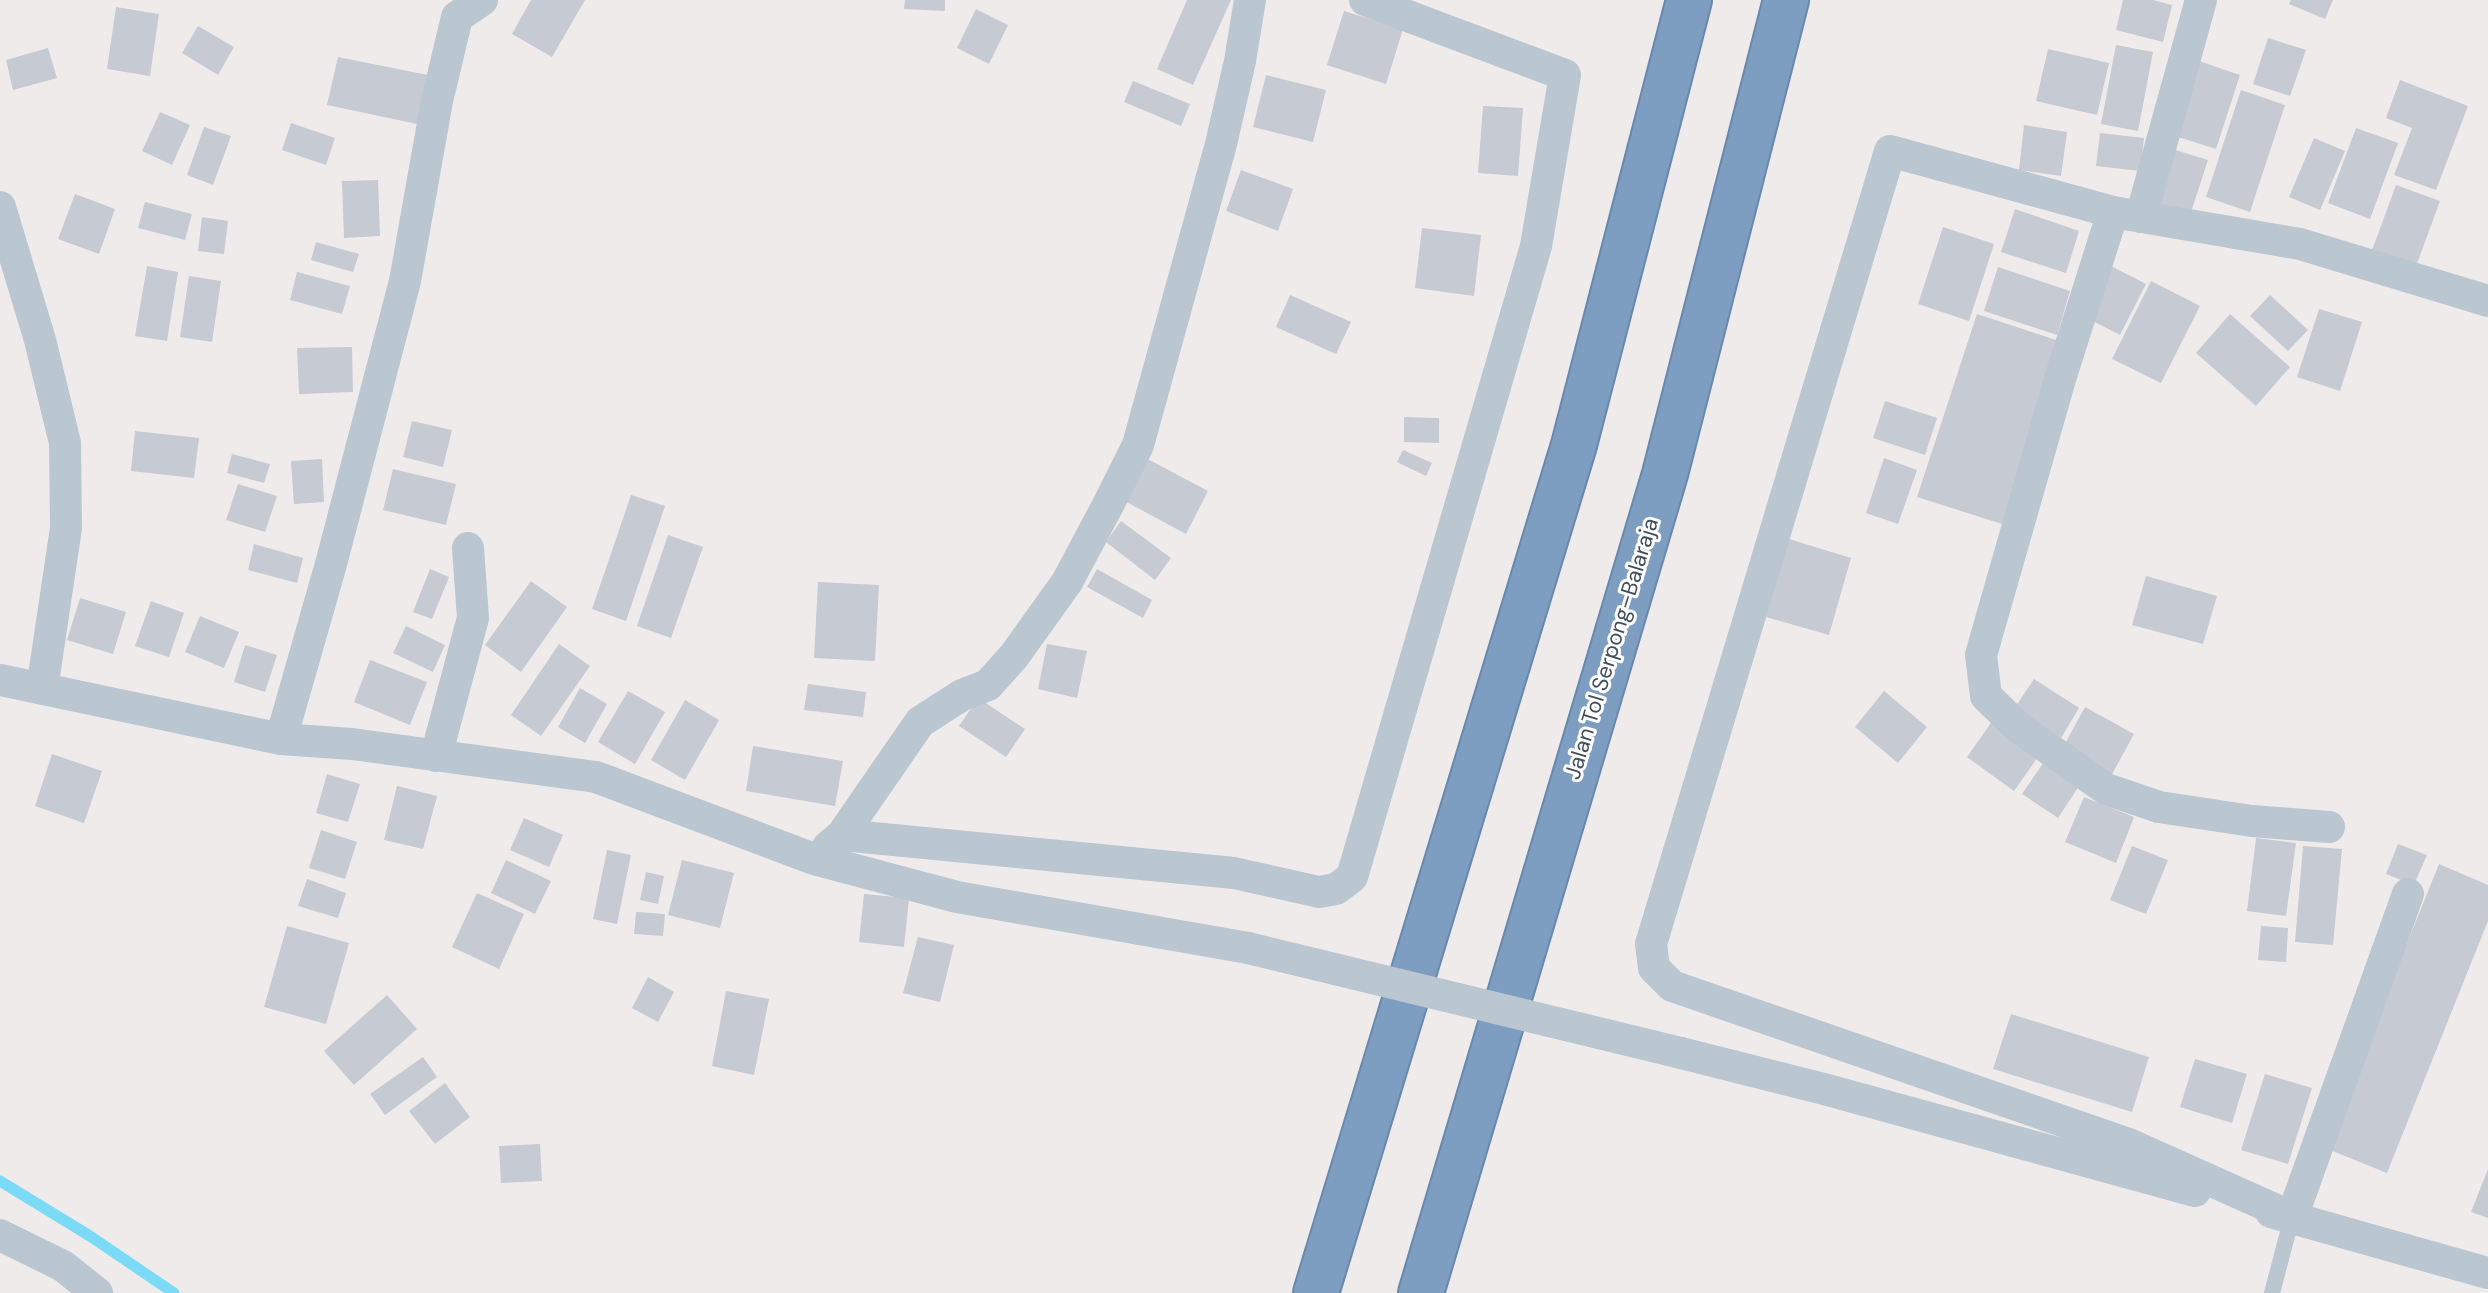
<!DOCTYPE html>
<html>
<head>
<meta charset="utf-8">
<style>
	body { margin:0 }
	canvas { display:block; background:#efebeb }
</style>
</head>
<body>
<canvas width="2488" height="1293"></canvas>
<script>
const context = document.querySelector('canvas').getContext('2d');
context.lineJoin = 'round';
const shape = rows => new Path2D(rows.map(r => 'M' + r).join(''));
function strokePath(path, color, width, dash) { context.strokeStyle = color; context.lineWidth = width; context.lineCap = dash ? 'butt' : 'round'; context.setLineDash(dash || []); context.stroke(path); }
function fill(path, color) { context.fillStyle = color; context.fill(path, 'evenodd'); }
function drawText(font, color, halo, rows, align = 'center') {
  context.font = font + ' "DM Sans",sans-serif'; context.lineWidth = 6; context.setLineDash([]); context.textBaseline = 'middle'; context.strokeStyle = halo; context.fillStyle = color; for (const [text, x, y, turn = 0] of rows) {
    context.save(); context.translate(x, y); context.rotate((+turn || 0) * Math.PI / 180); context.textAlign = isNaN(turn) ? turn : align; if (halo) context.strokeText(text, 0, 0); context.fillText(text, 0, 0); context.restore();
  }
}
const stream = shape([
	[0,1181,90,1236,174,1293]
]);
const building = shape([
	[531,0,585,0,552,57,512,34],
	[905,0,945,0,945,11,904,9],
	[1187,0,1231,0,1193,85,1157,69],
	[2123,0,2153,0,2172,5,2163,42,2116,30],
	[2291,0,2333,0,2325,19,2289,4],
	[116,7,159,14,150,76,107,69],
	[976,9,1008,25,989,64,957,48],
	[1344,11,1403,29,1386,84,1327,65],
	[198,26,234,47,218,75,182,53],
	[2268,38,2306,50,2290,96,2253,84],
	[2116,45,2153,52,2138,131,2101,124],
	[48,48,57,78,13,90,6,60],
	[2048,49,2109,63,2097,115,2036,101],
	[338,57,433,76,422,125,327,105],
	[2196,60,2240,75,2216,149,2172,135],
	[1266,75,1326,90,1313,142,1253,127],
	[2400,80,2468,106,2436,190,2394,175,2412,128,2386,118],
	[1133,81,1190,104,1181,126,1124,102],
	[2241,90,2285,105,2250,212,2206,197],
	[1483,106,1523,108,1518,176,1478,173],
	[160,112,190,125,172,165,142,151],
	[291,123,335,138,326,165,282,150],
	[2024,125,2067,132,2061,176,2019,170],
	[204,127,231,136,213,185,187,175],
	[2356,128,2398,143,2370,219,2328,203],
	[2100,133,2144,138,2140,171,2096,166],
	[2314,138,2345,151,2320,210,2289,197],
	[2169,148,2208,160,2190,215,2151,202],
	[1241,170,1293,189,1278,231,1226,211],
	[378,180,380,236,344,238,342,181],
	[2396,185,2440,201,2415,269,2371,253],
	[75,194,115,209,99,254,58,239],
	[145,202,192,214,185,240,138,228],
	[2015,209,2079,231,2066,273,2001,252],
	[202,217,228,221,224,254,198,251],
	[1943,227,1994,244,1969,321,1918,304],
	[1422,228,1481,235,1474,296,1415,288],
	[316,242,359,254,353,272,311,260],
	[2109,265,2146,284,2120,335,2083,316],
	[147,266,178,272,167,341,135,336],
	[1998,267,2070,291,2057,335,1984,311],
	[297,272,350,286,342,314,290,300],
	[189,276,221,281,212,342,180,337],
	[2151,281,2200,306,2161,383,2112,359],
	[1290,295,1351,322,1336,354,1276,327],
	[2270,295,2308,330,2288,351,2250,316],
	[2319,309,2362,322,2340,391,2297,377],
	[1977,314,2062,342,2002,524,1917,497],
	[2230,314,2290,367,2256,406,2196,353],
	[352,347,353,392,299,394,297,348],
	[1885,401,1937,418,1925,455,1873,438],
	[1404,417,1439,418,1439,443,1404,442],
	[412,421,452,430,443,467,403,457],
	[135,431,199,438,194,478,131,471],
	[1403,450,1432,463,1426,476,1397,462],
	[232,454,270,464,264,483,227,473],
	[1142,456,1208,491,1186,534,1119,498],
	[1884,458,1917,470,1898,524,1866,513],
	[322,459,324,502,294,504,291,461],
	[393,469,456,484,446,525,383,510],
	[238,484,277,496,265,532,226,520],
	[631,495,665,506,626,621,592,609],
	[1121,521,1171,558,1155,580,1106,542],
	[668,535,703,547,671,638,637,626],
	[1789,539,1851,558,1829,635,1766,617],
	[254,544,303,558,297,583,248,570],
	[430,569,449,577,432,619,413,612],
	[1097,569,1152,600,1143,618,1087,587],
	[2146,576,2217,596,2203,644,2132,625],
	[531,581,567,607,521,672,485,645],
	[818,582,879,585,875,661,814,658],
	[80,598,126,612,113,654,67,640],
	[151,601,184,613,169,657,135,646],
	[200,616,239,632,224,668,185,652],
	[406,626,445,645,433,672,393,653],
	[559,644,590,666,541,736,511,715],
	[1047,644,1087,651,1077,698,1038,689],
	[245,645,277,655,265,692,234,682],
	[370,660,427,682,410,725,354,702],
	[2034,679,2079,708,2061,738,2014,709],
	[808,684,866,692,863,717,804,710],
	[580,688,607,704,585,743,558,727],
	[628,691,665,712,635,764,598,742],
	[1884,691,1927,727,1898,763,1855,727],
	[978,698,1025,729,1006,757,959,726],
	[685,700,719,720,685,780,651,760],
	[2085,707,2134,734,2110,778,2061,751],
	[1993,720,2040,754,2014,791,1967,757],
	[753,746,843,761,835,806,746,791],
	[52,754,102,771,84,823,35,806],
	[2046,759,2081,783,2058,818,2022,794],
	[327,774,360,784,348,822,316,813],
	[397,786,437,796,423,849,384,840],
	[2084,797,2134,817,2116,863,2065,842],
	[524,818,563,835,549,867,510,850],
	[321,830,357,842,345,879,309,868],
	[2256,838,2296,843,2286,916,2247,911],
	[2398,844,2427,855,2414,885,2386,874],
	[2132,846,2168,860,2146,914,2110,900],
	[2303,846,2342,849,2333,945,2295,942],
	[607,850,631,855,617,924,593,919],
	[506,860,551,881,535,914,491,893],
	[682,860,734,873,720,928,668,915],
	[2439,864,2488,885,2488,921,2387,1173,2325,1148],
	[646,872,664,876,658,904,640,900],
	[307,879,346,893,338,918,298,906],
	[477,893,524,914,499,969,452,947],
	[864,894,909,898,904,947,859,942],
	[636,912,665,914,663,936,634,934],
	[287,926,349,943,326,1024,264,1007],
	[2261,926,2288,928,2286,962,2258,960],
	[918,937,954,945,940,1002,903,993],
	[648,977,674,992,658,1022,632,1008],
	[726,991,769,999,754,1075,712,1066],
	[387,995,417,1029,354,1085,324,1051],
	[2011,1014,2149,1057,2132,1112,1993,1069],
	[423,1057,437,1077,385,1115,370,1094],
	[2195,1059,2247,1074,2232,1123,2180,1107],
	[2265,1074,2312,1088,2288,1164,2241,1150],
	[445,1083,470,1117,435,1144,409,1111],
	[540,1144,542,1181,501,1183,499,1146],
	[2488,1169,2488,1218,2471,1212]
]);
const lane = shape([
	[2272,1293,2292,1217]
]);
const street = shape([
	[0,207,40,340,65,443,66,528,42,689],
	[2113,212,2060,379,1981,655,1986,696,2018,727,2106,789,2159,807,2252,821,2329,827],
	[2141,217,2201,0],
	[0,680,281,739,352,744,596,777,814,859,957,897,1248,948],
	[281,739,331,564,405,281,437,101,457,17,482,0],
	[436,756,473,618,468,548],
	[842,835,1234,873,1319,892,1336,889,1352,877,1536,246,1565,75,1365,0],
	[828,847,842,835,920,722,962,695,988,685,1014,656,1067,582,1108,505,1138,445,1221,144,1240,61,1250,0],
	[2408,894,2292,1217,2129,1144,1672,986,1654,968,1651,944,1890,151,2113,212,2300,244,2488,301],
	[1681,1053,1824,1089,2195,1191],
	[2271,1212,2488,1273],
	[0,1235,63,1266,97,1293]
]);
const highway = shape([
	[1316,1293,1574,445,1689,0],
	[1421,1293,1665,474,1786,0]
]);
const streetBridge = shape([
	[1248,948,1681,1053]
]);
const streetNames = [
	["Jalan Tol Serpong–Balaraja",1613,649,-73]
];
strokePath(stream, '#7bdaf5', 11);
fill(building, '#c6cad2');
strokePath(highway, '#6888ad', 48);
strokePath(lane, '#bac6d0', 16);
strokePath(street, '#bac6d0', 32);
strokePath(highway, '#7d9dc1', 44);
strokePath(streetBridge, '#bac6d0', 32);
drawText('22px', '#424f5b', '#fff', streetNames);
</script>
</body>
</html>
